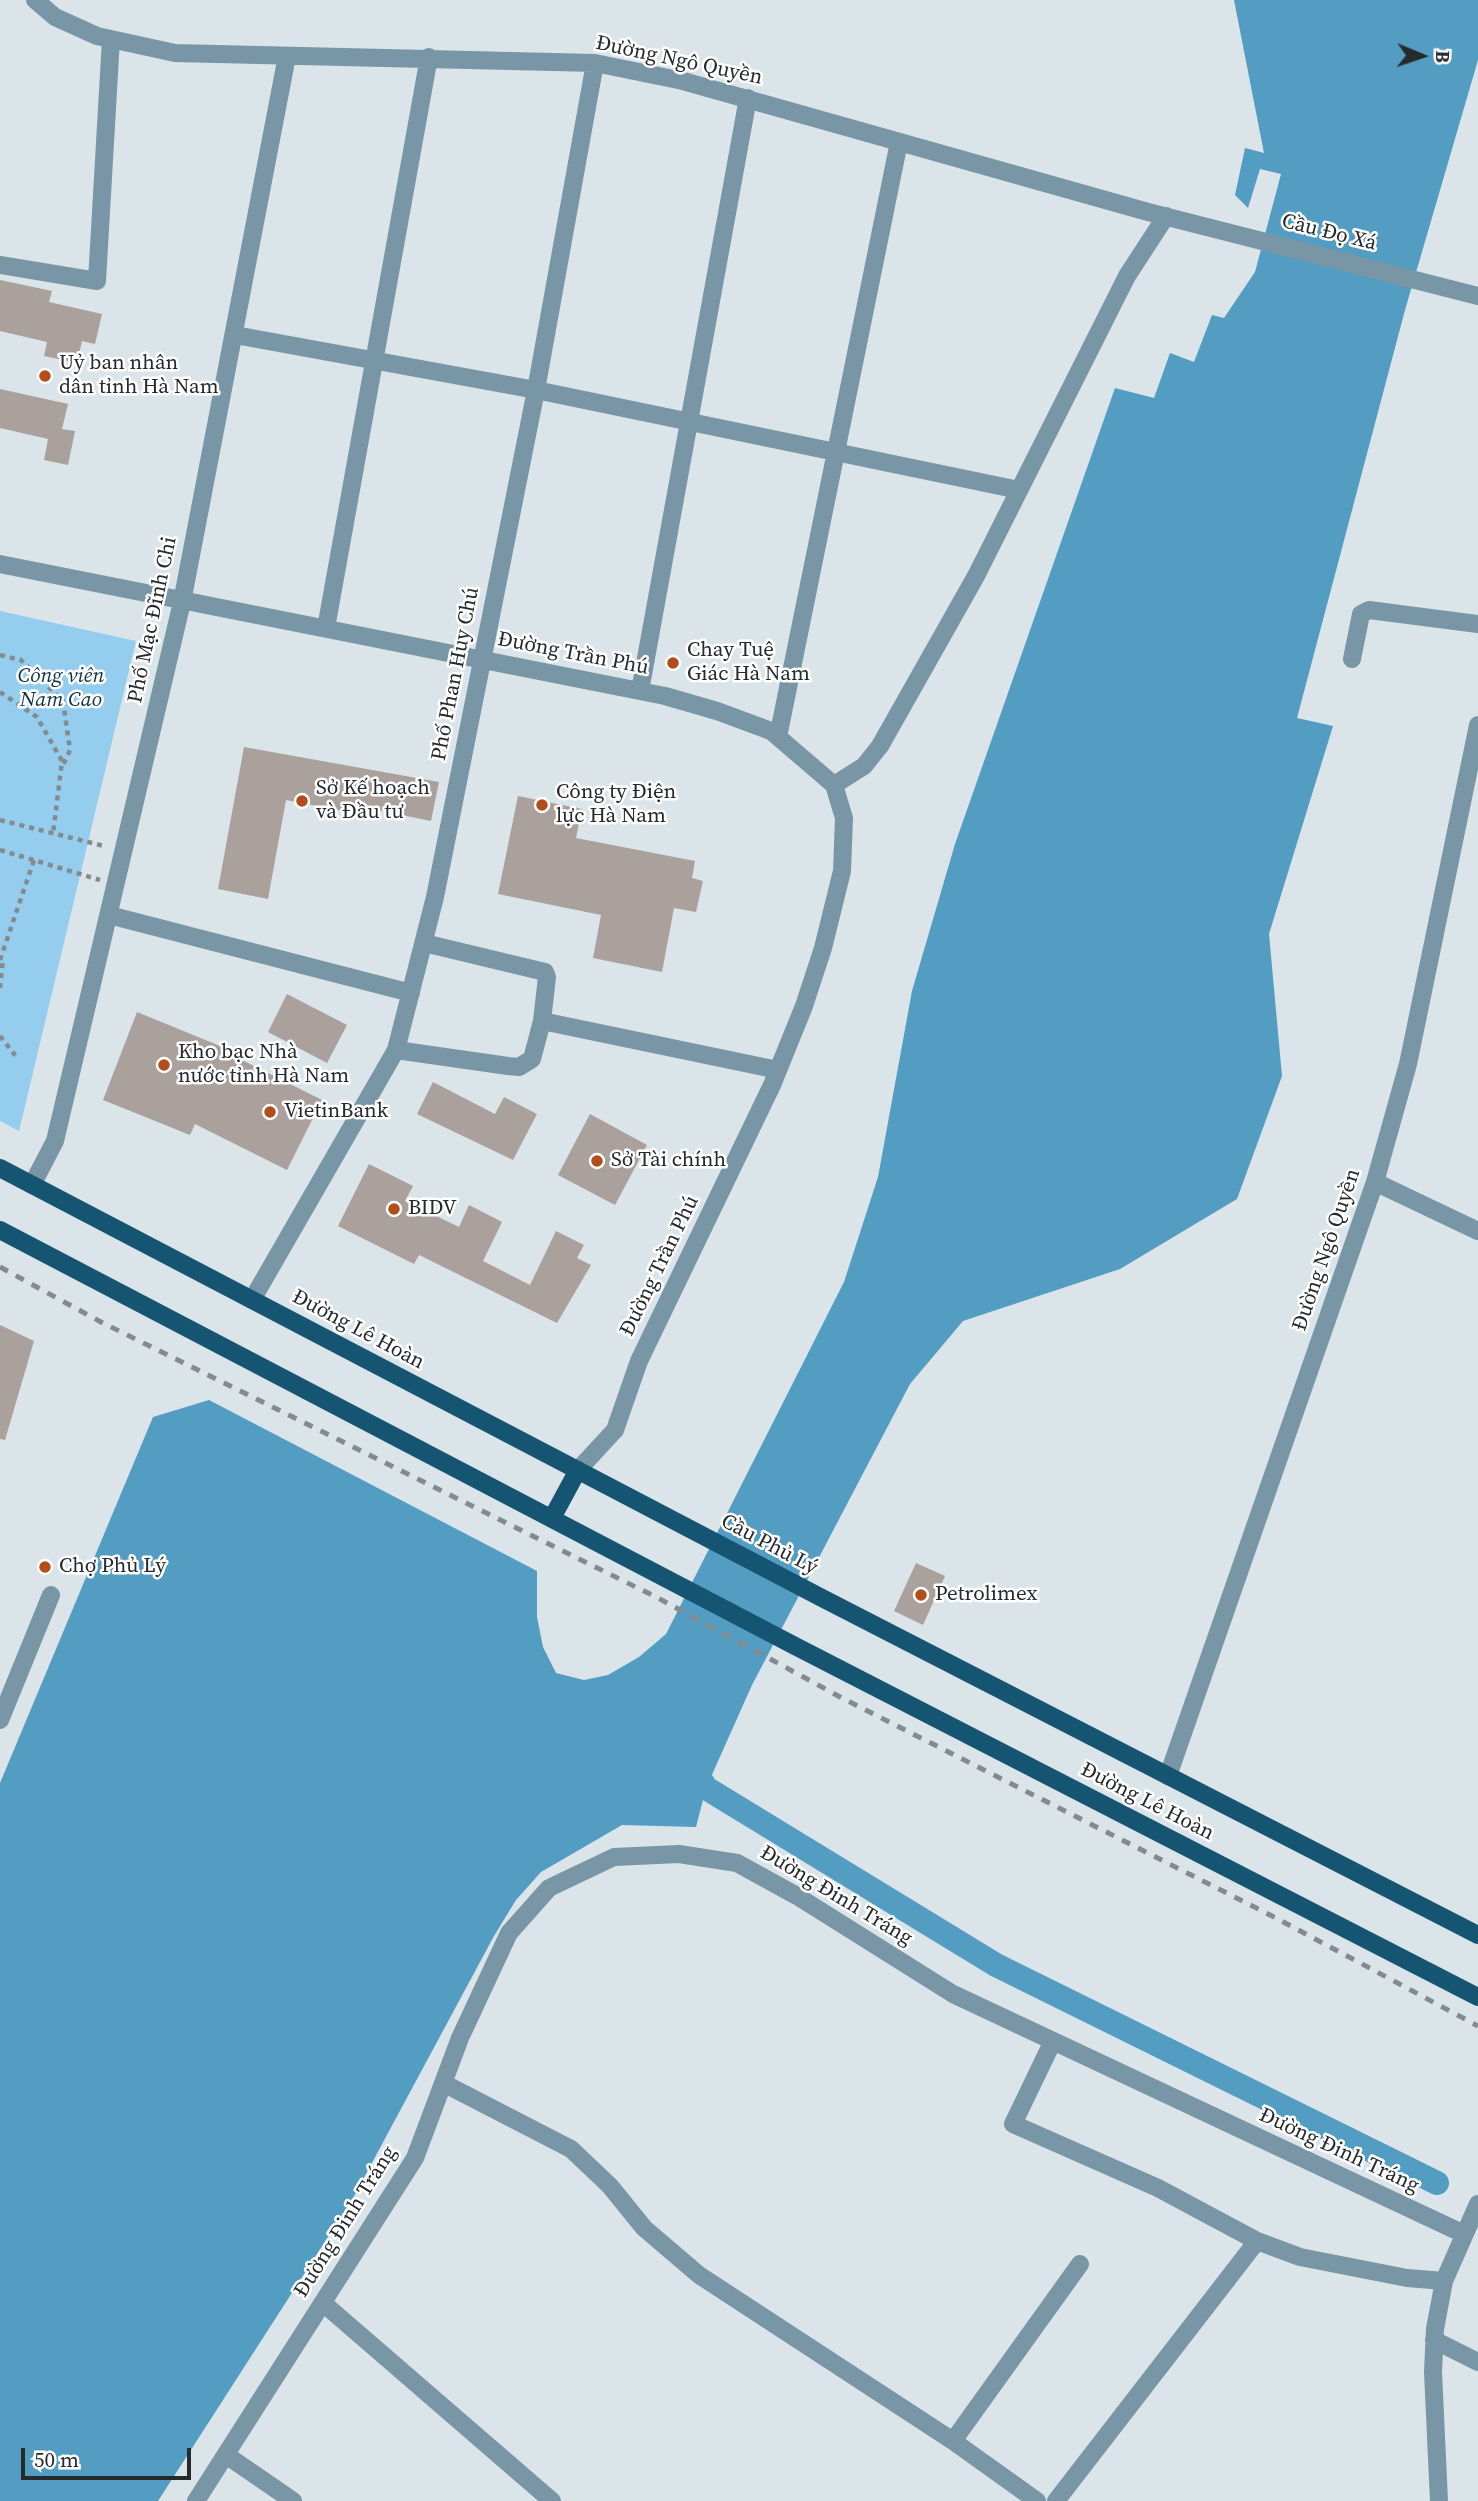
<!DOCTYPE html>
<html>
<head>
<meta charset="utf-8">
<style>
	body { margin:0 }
	#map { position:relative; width:1478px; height:2501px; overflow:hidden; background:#dae4e9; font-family:"Source Serif 4",serif }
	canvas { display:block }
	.north { position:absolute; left:1387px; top:21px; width:70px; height:70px; -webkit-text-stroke:5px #fff; paint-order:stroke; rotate:92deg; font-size:19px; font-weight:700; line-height:28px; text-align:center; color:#262a2c }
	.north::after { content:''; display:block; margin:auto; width:24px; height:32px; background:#262a2c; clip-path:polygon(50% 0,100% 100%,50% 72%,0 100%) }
	.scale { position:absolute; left:21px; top:2448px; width:170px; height:32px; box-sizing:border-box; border:4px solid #262a2c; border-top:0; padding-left:9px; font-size:21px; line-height:24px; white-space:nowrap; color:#262a2c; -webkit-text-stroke:5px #fff; paint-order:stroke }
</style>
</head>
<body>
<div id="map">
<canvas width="1478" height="2501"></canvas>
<div class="north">B</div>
<div class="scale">50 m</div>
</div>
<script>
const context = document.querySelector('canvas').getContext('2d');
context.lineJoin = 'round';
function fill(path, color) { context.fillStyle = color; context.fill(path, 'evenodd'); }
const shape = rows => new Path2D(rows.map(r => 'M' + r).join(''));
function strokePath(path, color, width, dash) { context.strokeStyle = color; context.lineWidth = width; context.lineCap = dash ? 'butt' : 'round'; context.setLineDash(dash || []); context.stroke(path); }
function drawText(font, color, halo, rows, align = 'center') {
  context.font = font + ' "Source Serif 4",serif'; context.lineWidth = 5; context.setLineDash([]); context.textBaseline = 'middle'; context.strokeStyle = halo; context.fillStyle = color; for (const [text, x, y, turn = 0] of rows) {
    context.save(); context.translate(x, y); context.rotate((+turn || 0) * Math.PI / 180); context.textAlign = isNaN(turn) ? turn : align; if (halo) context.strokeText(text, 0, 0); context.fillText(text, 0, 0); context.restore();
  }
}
const green = shape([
	[0,611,136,641,19,1131,0,1121]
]);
const water = shape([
	[1234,0,1478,0,1478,60,1405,310,1297,718,1333,726,1269,934,1282,1076,1237,1199,1120,1269,963,1321,910,1384,752,1685,706,1788,696,1827,622,1825,541,1872,516,1900,494,1936,353,2198,158,2501,0,2501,0,1783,153,1417,209,1400,537,1571,537,1617,543,1647,556,1673,584,1680,608,1675,639,1657,666,1634,844,1282,878,1177,912,991,955,844,1115,388,1154,398,1170,353,1194,362,1212,315,1224,318,1255,272,1281,174,1260,169,1248,208,1235,195,1245,148,1264,153]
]);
const canal = shape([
	[689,1761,706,1788,996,1965,1437,2183]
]);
const building = shape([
	[0,280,52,291,49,302,102,314,95,344,82,341,77,363,44,356,47,342,0,331],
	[0,389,68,404,62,429,75,431,68,465,44,460,48,439,0,428],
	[244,747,439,782,431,821,377,810,376,817,286,800,268,899,218,889],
	[518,796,582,809,576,838,695,861,692,878,703,881,696,912,674,908,662,972,593,958,601,915,498,894],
	[287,994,347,1025,327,1063,268,1032],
	[137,1012,225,1048,224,1051,322,1100,287,1170,195,1124,190,1135,103,1100],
	[433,1082,495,1114,504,1097,537,1114,513,1160,417,1114],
	[590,1114,647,1145,615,1205,558,1175],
	[369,1164,413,1186,405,1201,459,1227,469,1205,502,1222,483,1261,530,1285,556,1231,584,1245,577,1258,591,1265,557,1323,419,1255,414,1264,338,1226],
	[0,1325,34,1341,5,1440,0,1439],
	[916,1563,945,1576,923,1625,894,1611]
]);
const path = shape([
	[0,655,21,660,63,701,70,750,63,765],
	[0,692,37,717,62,761,53,834],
	[0,820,104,846],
	[0,850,100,880],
	[0,960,34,860],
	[0,988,3,958],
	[0,1036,18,1059]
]);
const minor = shape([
	[35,0,55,17,97,36,175,53,595,63,683,81,1148,212,1478,296],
	[0,265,97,281,111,39],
	[235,335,536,390,1019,490],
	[0,564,665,696,717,711,771,731,834,785,844,818,842,871,823,948,804,1006,772,1085,639,1361,615,1430,578,1470],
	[326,628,429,57],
	[1352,659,1361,614,1369,610,1478,624],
	[640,691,748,98],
	[778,737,899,142],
	[834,785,864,766,880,746,976,576,1127,276,1166,216],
	[109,915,411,993],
	[542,1021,778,1070],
	[396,1050,508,1066,519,1067,532,1059,542,1021,547,977,545,972,424,943],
	[1375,1182,1478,1231],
	[32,1185,55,1141,182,602,287,56],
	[252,1300,396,1050,435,897,536,390,595,63],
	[0,1720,51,1595],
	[1168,1776,1375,1182,1408,1064,1478,725],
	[1053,2041,1013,2124,1158,2188,1257,2241],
	[443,2083,571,2149,610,2186,644,2228,699,2275,953,2441,1037,2501],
	[323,2303,552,2501],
	[1434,2340,1478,2362],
	[953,2441,1080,2264],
	[226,2455,293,2501],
	[196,2501,415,2158,460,2038,509,1933,549,1888,614,1857,679,1854,737,1863,797,1896,953,1994,1464,2234],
	[1056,2501,1257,2241,1300,2257,1407,2278,1444,2281],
	[1439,2501,1433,2372,1435,2329,1444,2281,1478,2204]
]);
const major = shape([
	[0,1168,822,1598,1478,1935],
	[0,1230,795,1646,1478,1997],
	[552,1518,578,1470]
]);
const rail = shape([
	[0,1267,101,1322,658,1598,842,1698,1276,1918,1478,2026]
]);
const markers = [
	[45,376,7,"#b24d1c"],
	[673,663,7,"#b24d1c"],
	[302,801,7,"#b24d1c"],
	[542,805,7,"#b24d1c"],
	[164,1065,7,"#b24d1c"],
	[270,1112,7,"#b24d1c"],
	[597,1161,7,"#b24d1c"],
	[394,1209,7,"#b24d1c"],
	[45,1567,7,"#b24d1c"],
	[921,1595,7,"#b24d1c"]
];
const streetNames = [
	["Đường Ngô Quyền",679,61,12],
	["Cầu Đọ Xá",1329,233,14],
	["Phố Mạc Đĩnh Chi",153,620,-78],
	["Đường Trần Phú",573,654,11],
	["Phố Phan Huy Chú",456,674,-79],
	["Đường Ngô Quyền",1327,1250,-71],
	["Đường Trần Phú",660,1266,-64],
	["Đường Lê Hoàn",358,1330,28],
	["Cầu Phủ Lý",769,1545,28],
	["Đường Lê Hoàn",1147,1802,27],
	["Đường Đinh Tráng",836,1896,31],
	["Đường Đinh Tráng",1339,2151,25],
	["Đường Đinh Tráng",346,2222,-58]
];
const poiNames = [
	["Uỷ ban nhân",59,364],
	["dân tỉnh Hà Nam",59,388],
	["Chay Tuệ",687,651],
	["Giác Hà Nam",687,675],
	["Sở Kế hoạch",316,789],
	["và Đầu tư",316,813],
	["Công ty Điện",556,793],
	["lực Hà Nam",556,817],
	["Kho bạc Nhà",178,1053],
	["nước tỉnh Hà Nam",178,1077],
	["VietinBank",284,1112],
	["Sở Tài chính",611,1161],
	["BIDV",408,1209],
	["Chợ Phủ Lý",59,1567],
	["Petrolimex",935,1595]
];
const parkNames = [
	["Công viên",61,677],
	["Nam Cao",61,701]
];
fill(green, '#94cded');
fill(water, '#539cc2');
strokePath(canal, '#539cc2', 24);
fill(building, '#aaa09c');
strokePath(path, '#848b8e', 4.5, [5, 5]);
strokePath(minor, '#7896a6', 18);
strokePath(major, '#165572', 18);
strokePath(rail, '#848b8f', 5, [9, 9]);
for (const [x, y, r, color] of markers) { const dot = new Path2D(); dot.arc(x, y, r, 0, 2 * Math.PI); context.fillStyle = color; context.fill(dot); strokePath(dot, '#fff', 2.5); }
drawText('21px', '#262a2c', '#fff', streetNames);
drawText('21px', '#262a2c', '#fff', poiNames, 'left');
drawText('italic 21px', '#103242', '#fff', parkNames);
</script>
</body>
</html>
